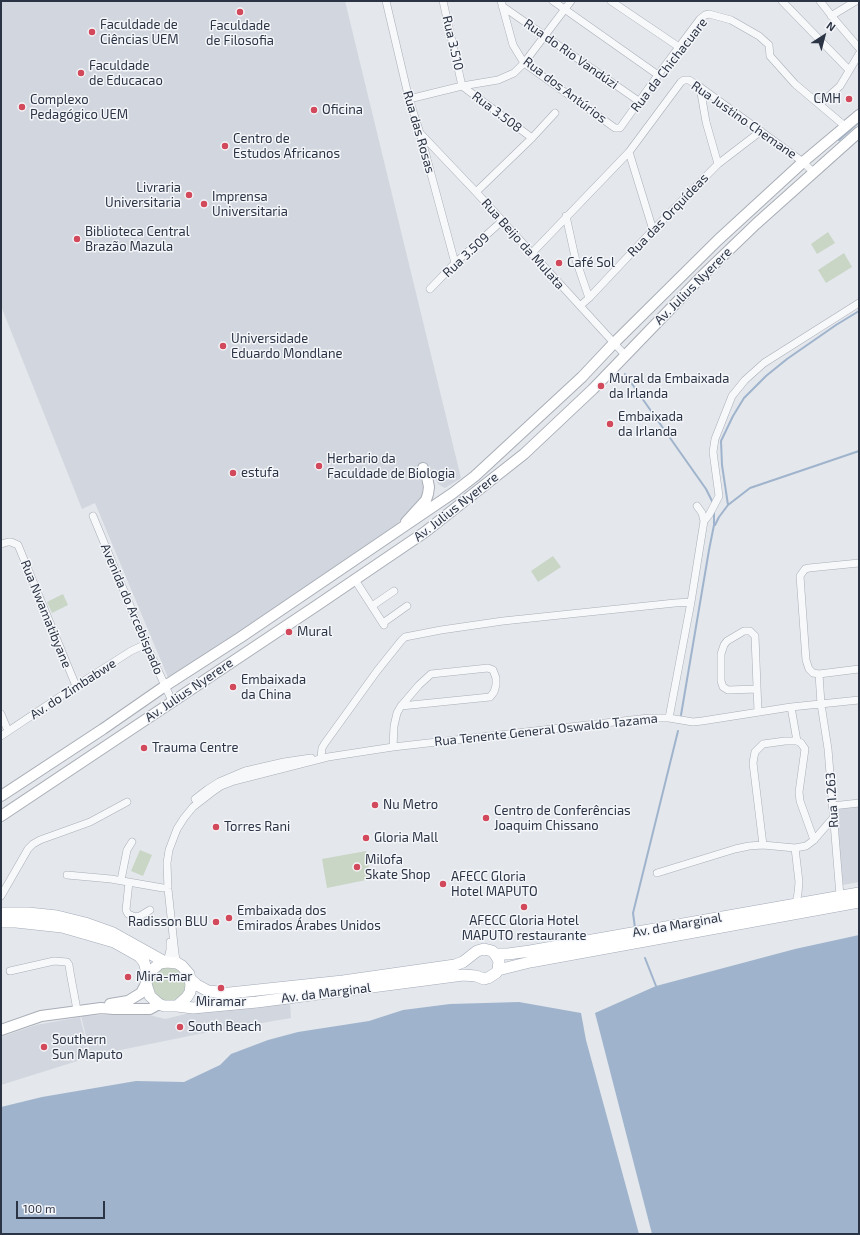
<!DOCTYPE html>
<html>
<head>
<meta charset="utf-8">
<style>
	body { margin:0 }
	#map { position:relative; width:860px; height:1235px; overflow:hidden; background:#e4e7ec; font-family:"Exo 2",sans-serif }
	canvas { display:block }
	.frame { position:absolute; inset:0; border:2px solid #2b3445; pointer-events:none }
	.north { position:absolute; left:804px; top:16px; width:40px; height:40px; -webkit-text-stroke:3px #f4f6f9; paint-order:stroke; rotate:36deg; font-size:11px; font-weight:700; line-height:16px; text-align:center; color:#2b3445 }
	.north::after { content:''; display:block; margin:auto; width:14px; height:18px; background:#2b3445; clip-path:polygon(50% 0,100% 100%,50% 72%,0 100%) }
	.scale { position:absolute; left:16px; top:1201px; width:89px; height:18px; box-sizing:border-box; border:2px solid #2b3445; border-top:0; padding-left:5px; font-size:12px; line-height:14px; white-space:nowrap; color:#2b3445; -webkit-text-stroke:3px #f4f6f9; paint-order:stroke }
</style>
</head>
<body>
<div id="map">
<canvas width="860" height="1235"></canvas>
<div class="frame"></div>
<div class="north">N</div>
<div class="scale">100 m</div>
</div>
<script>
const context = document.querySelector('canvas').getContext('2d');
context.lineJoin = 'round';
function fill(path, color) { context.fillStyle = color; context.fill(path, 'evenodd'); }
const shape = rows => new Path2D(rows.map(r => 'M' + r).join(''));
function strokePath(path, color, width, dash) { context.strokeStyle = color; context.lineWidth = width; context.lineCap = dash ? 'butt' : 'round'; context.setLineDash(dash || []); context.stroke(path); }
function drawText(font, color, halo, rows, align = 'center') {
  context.font = font + ' "Exo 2",sans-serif'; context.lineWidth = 3; context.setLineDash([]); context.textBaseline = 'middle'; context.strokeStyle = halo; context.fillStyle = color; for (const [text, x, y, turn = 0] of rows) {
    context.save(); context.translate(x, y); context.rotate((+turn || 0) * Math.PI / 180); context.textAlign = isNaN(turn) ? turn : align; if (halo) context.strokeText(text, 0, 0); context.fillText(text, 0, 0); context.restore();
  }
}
const built = shape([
	[1,1,345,1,461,478,445,488,443,487,438,484,429,465,417,471,422,482,424,490,422,496,420,501,397,524,169,680,95,503,82,509,1,306],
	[859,804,859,882,843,885,834,808],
	[290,1003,291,1018,209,1032,91,1056,81,1016,142,1013,165,1019,202,1010],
	[80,1017,90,1057,1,1085,1,1037,36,1025]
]);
const green = shape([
	[828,232,835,243,817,254,811,244],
	[844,253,852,267,826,283,818,270],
	[553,556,561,567,538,582,531,571],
	[63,594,68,605,52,613,47,602],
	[140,850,152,855,143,876,131,871],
	[366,851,371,879,327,888,322,859],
	[161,967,178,969,184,975,186,984,185,990,181,995,174,1000,166,1001,155,996,150,980]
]);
const water = shape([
	[859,935,859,1234,1,1234,1,1107,42,1097,136,1081,184,1082,220,1065,231,1054,268,1040,298,1032,369,1021,403,1010,450,1004,519,1002,581,1013,595,1013,656,986,795,949]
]);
const pier = shape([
	[581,1013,595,1013,652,1234,639,1234,586,1040]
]);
const stream = shape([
	[839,140,859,122],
	[625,374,706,489,713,503],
	[728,505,722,465,721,441,733,416,744,398,766,376,787,359,836,325,859,311],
	[715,525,719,517,728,505,750,488,859,451],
	[681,715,709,550,714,525,714,512],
	[635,928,633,913,678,731],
	[645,958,656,986]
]);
const street = shape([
	[386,1,409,99,420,133,455,263],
	[443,1,462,86,532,138],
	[501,1,513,45,524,63,615,128,620,128,658,75,700,19,705,15,709,14,731,20,759,36,769,45,770,56,795,84,846,127],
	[553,1,658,75],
	[611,1,679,47],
	[782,1,849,70],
	[820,1,835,20,859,48],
	[502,6,640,102],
	[831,16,856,1],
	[700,87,706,122,718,164],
	[409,99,462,86,498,80,514,73,524,63,571,1],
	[820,104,840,86,859,54],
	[420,133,476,192,614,343,625,355],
	[629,152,653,230],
	[476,192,532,138,555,113],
	[566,216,575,257,589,298],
	[531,254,629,152,681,82,684,80,689,80,700,87,803,162,814,173],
	[430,289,455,263,502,221],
	[580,306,589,298,653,230,718,164,761,131],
	[93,516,146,644,172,701],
	[704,521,709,515,719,496,713,452,715,439,732,396,745,380,764,363,859,303],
	[1,544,8,542,11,542,18,545,76,686],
	[355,580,384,625],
	[691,602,704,521,702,513,697,506],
	[372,606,394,591],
	[383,623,407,606],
	[819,674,813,673,809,669,806,660,800,576,805,569,809,568,859,563],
	[757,689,728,690,723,687,721,681,721,654,724,645,727,641,744,631,750,631,755,636,758,712],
	[1,714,8,731],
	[1,736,76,686,131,651,146,644],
	[797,741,801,743,805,749,799,792,800,801,814,840],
	[393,747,394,726,397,713,401,706,419,685,431,674,488,668,493,670,496,678,496,685,494,692,490,697,401,706],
	[321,757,322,748,325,743,377,671,401,641,405,637,441,630,503,621,675,603,691,602,669,718],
	[195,799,208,789,219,782,245,771,284,762,311,758],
	[832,806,859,803],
	[763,845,753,763,754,757,755,752,763,744,785,741,797,741,791,707],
	[795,848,799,882,798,893,796,904],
	[657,873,735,849,749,846,763,845,795,848,806,846,814,840,833,818],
	[67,875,111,879,163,888],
	[121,880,127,850,132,842],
	[129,882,126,910,128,914,135,917,140,916,150,910],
	[1,896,28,849,33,844,40,840,90,822,127,802],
	[840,896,828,749,821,704,819,674,859,669],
	[167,962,170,950,170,942],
	[177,963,175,954,168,889,167,863,169,850,177,829,184,818,193,807,211,793,221,786,234,781,328,757,393,747,649,718,669,718,693,722,702,721,791,707,859,700],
	[10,971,54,961,67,962,69,965,70,972,77,1010]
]);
const secondary = shape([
	[406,522,426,500,428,494,429,487,427,477,423,468],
	[1,796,103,729,165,686,241,637,453,493,475,476,582,377,614,343,718,240,803,162,859,115],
	[1,816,316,606,425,532,524,454,593,389,704,274,756,224,859,132],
	[110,1004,128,1001,141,993,146,984],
	[1,1030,41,1016,101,1008,114,1009,150,1009,159,1004]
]);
const primary = shape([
	[1,913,28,913,57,916,85,923,113,933,165,962],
	[1,922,16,922,62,927,114,942,139,956,144,962,148,976],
	[495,954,508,954,530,951,859,893],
	[498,970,530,962,859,902],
	[177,1006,187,997,190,992,191,985,189,974,182,966,177,963,167,962,160,963,151,971,148,976,146,984,150,996,159,1004,164,1006,177,1006,193,1008,257,1002,448,977,463,975,476,976,484,979,488,978,496,973,498,970,499,961,495,954,492,951,484,949,477,951,463,962,455,965,343,981,220,994,219,992,208,991,197,985,190,979]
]);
const markers = [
	[240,12,4,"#d1495b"],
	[92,32,4,"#d1495b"],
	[81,73,4,"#d1495b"],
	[849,99,4,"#d1495b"],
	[22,107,4,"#d1495b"],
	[314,110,4,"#d1495b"],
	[225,146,4,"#d1495b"],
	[189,195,4,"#d1495b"],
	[204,204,4,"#d1495b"],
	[77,239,4,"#d1495b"],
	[559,263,4,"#d1495b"],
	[223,346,4,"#d1495b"],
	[601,386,4,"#d1495b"],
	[610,424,4,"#d1495b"],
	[319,466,4,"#d1495b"],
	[233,473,4,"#d1495b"],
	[289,632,4,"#d1495b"],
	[233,687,4,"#d1495b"],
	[144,748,4,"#d1495b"],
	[375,805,4,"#d1495b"],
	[486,818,4,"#d1495b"],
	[216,827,4,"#d1495b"],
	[366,838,4,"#d1495b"],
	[357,867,4,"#d1495b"],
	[443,884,4,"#d1495b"],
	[524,907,4,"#d1495b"],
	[229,918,4,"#d1495b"],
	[216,922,4,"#d1495b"],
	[128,977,4,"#d1495b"],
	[221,988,4,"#d1495b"],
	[180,1027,4,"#d1495b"],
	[44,1047,4,"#d1495b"]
];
const poiNames = [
	["Faculdade de",100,25],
	["Ciências UEM",100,40],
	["Faculdade",240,26,"center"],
	["de Filosofia",240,41,"center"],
	["Faculdade",89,66],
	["de Educacao",89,81],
	["CMH",841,99,"right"],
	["Complexo",30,100],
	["Pedagógico UEM",30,115],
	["Oficina",322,110],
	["Centro de",233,139],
	["Estudos Africanos",233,154],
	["Livraria",181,188,"right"],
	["Universitaria",181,203,"right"],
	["Imprensa",212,197],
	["Universitaria",212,212],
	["Biblioteca Central",85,232],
	["Brazão Mazula",85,247],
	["Café Sol",567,263],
	["Universidade",231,339],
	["Eduardo Mondlane",231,354],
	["Mural da Embaixada",609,379],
	["da Irlanda",609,394],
	["Embaixada",618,417],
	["da Irlanda",618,432],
	["Herbario da",327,459],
	["Faculdade de Biologia",327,474],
	["estufa",241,473],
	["Mural",297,632],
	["Embaixada",241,680],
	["da China",241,695],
	["Trauma Centre",152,748],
	["Nu Metro",383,805],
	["Centro de Conferências",494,811],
	["Joaquim Chissano",494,826],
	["Torres Rani",224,827],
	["Gloria Mall",374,838],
	["Milofa",365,860],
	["Skate Shop",365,875],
	["AFECC Gloria",451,877],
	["Hotel MAPUTO",451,892],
	["Embaixada dos",237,911],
	["Emirados Árabes Unidos",237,926],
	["AFECC Gloria Hotel",524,921,"center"],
	["MAPUTO restaurante",524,936,"center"],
	["Radisson BLU",208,922,"right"],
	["Mira-mar",136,977],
	["Miramar",221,1002,"center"],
	["South Beach",188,1027],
	["Southern",52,1040],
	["Sun Maputo",52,1055]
];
const streetNames = [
	["Rua 3.510",453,43,77],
	["Rua do Rio Vandúzi",571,54,35],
	["Rua da Chichacuare",669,65,-52],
	["Rua dos Antúrios",565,90,37],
	["Rua 3.508",497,112,37],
	["Rua Justino Chemane",744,120,35],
	["Rua das Rosas",419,132,74],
	["Rua das Orquídeas",668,215,-46],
	["Rua Beijo da Mulata",523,244,48],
	["Rua 3.509",466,255,-43],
	["Av. Julius Nyerere",693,286,-45],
	["Av. Julius Nyerere",456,507,-38],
	["Avenida do Arcebispado",132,609,67],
	["Rua Nwamatibyane",46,614,68],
	["Av. do Zimbabwe",73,689,-33],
	["Av. Julius Nyerere",189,690,-34],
	["Rua Tenente General Oswaldo Tazama",546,730,-6],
	["Rua 1.263",832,800,-94],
	["Av. da Marginal",677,925,-10],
	["Av. da Marginal",326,993,-7]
];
fill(built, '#d2d6de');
fill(green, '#c9d6c5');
fill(water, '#9fb4cc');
fill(pier, '#e4e7ec');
strokePath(stream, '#9fb4cc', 2);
strokePath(street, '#a9aeb7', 8);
strokePath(secondary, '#a9aeb7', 12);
strokePath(primary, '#a3abb8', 12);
strokePath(street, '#f7f8fa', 7);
strokePath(secondary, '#fff', 10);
strokePath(primary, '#fff', 11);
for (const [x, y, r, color] of markers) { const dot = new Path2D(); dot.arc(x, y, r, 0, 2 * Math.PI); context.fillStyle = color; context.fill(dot); strokePath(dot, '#f4f6f9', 1.5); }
drawText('13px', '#2b3445', '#f4f6f9', poiNames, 'left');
drawText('13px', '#2b3445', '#f4f6f9', streetNames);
</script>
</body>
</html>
